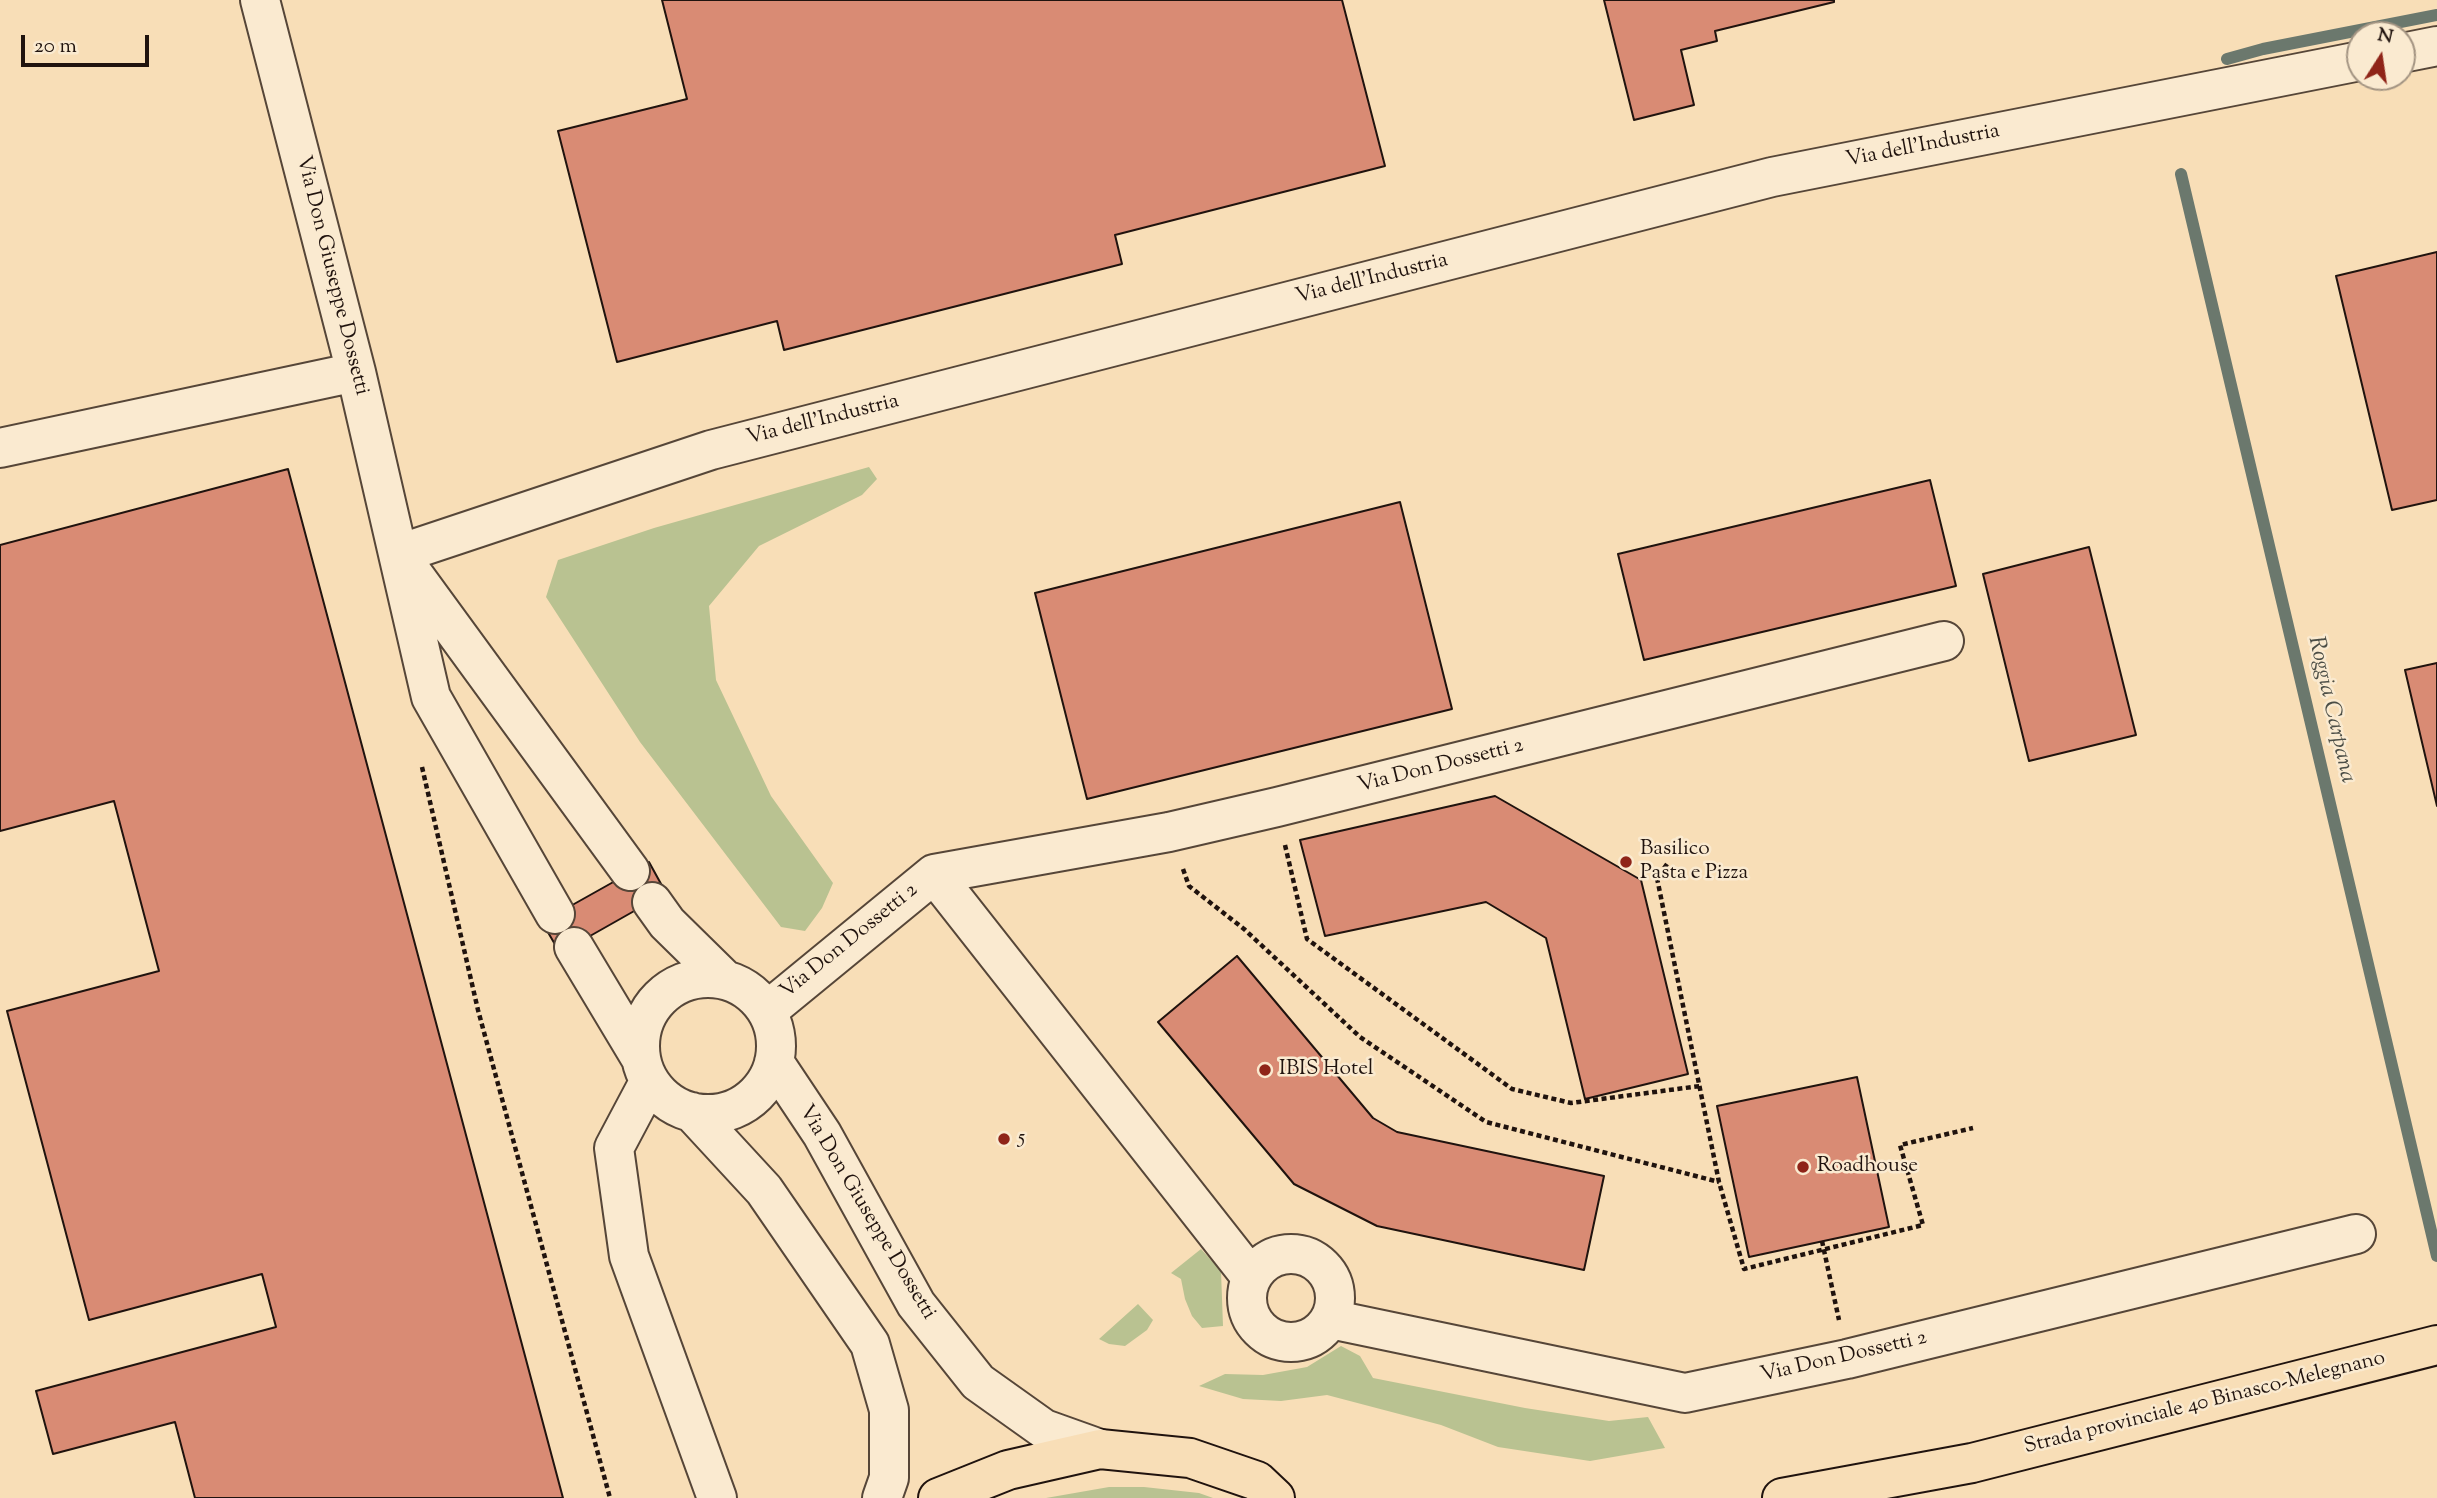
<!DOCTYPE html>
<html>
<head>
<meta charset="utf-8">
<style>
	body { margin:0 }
	#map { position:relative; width:2437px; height:1498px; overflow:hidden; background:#f8deb7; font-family:"Sorts Mill Goudy",serif }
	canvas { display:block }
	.north { position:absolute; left:2346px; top:21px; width:70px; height:70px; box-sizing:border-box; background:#faead0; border:2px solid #a39482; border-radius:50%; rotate:12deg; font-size:19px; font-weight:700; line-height:28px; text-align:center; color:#20130e }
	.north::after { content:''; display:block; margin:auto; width:24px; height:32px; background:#8f2418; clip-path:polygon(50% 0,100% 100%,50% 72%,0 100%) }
	.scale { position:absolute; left:21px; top:35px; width:128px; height:32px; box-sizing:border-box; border:4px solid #20130e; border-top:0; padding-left:9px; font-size:21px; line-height:24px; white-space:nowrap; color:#20130e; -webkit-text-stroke:5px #faead0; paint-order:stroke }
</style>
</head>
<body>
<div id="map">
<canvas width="2437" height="1498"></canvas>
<div class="north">N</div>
<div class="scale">20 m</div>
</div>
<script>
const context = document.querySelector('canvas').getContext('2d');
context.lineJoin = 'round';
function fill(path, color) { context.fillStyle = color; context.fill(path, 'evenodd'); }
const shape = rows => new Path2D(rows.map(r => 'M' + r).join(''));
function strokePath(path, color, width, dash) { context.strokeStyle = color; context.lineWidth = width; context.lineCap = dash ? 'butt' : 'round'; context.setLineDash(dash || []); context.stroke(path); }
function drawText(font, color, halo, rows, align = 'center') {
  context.font = font + ' "Sorts Mill Goudy",serif'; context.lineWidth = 5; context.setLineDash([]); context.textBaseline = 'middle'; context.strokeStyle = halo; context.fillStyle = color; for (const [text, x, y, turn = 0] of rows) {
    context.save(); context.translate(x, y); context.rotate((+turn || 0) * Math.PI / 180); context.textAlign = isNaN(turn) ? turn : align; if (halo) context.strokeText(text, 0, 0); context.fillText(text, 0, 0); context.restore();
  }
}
const green = shape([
	[869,467,877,479,862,495,759,546,709,606,716,680,771,796,833,883,822,908,805,931,781,927,640,742,546,597,558,560,654,528],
	[1201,1249,1221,1271,1223,1326,1202,1328,1192,1316,1185,1299,1181,1279,1171,1273],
	[1138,1304,1153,1320,1147,1330,1125,1346,1109,1344,1099,1339],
	[1341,1346,1360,1356,1373,1378,1525,1408,1609,1421,1648,1417,1665,1448,1590,1461,1498,1447,1441,1425,1327,1395,1281,1401,1243,1399,1199,1386,1225,1374,1263,1375,1307,1367],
	[1109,1487,1144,1487,1199,1493,1213,1498,1046,1498]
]);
const stream = shape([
	[2227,59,2263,49,2437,15],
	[2181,174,2437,1256]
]);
const building = shape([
	[662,0,1342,0,1385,166,1115,235,1122,264,784,350,777,321,617,362,558,131,687,99,662,0],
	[1604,0,1834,0,1834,2,1715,31,1717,41,1681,50,1694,105,1634,120,1604,0],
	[2437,252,2437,500,2392,510,2336,276,2437,252],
	[288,469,563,1498,195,1498,175,1422,53,1454,36,1391,276,1327,262,1274,89,1320,7,1011,159,971,114,801,0,831,0,545,288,469],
	[1930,480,1956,586,1644,660,1618,554,1930,480],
	[1400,502,1452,709,1087,799,1035,593,1400,502],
	[2089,547,2136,735,2029,761,1983,574,2089,547],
	[2437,663,2437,806,2405,670,2437,663],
	[1495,796,1641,880,1688,1074,1585,1099,1546,938,1486,902,1325,936,1300,840,1495,796],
	[649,862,666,893,560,953,542,922,649,862],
	[1237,956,1373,1118,1397,1132,1604,1176,1584,1270,1377,1226,1294,1184,1158,1022,1237,956],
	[1857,1077,1889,1227,1749,1257,1717,1106,1857,1077]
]);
const path = shape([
	[422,767,478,1010,610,1498],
	[1285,845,1307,939,1512,1089,1571,1103,1700,1086],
	[1667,864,1657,878,1719,1182,1744,1269,1923,1225,1900,1145,1973,1128],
	[1183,869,1189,886,1244,929,1360,1037,1486,1122,1719,1182],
	[1822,1241,1839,1320]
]);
const minor = shape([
	[260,0,356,372,431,697,555,914],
	[2402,53,2437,46],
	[0,448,356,372],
	[399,554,711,450,1772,177,2360,61],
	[408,567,630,871],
	[934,874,1251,1277],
	[652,902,667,923,724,979],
	[574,947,640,1057],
	'640 1046a68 68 0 1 1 136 0a68 68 0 1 1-136 0Z',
	[767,1011,934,874,1169,832,1277,807,1944,641],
	[774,1062,822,1134,916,1304,978,1382,1044,1429,1100,1449],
	[649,1082,614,1148,629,1256,717,1498],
	[692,1112,764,1190,870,1344,889,1410,889,1478,882,1498],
	'1247 1298a44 44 0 1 1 88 0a44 44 0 1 1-88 0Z',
	[1330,1319,1685,1393,1847,1359,2356,1234]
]);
const major = shape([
	[938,1498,1008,1470,1100,1449,1190,1458,1257,1481,1275,1498],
	[1782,1498,1972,1463,2437,1345]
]);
const markers = [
	[1626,862,7,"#8f2418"],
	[1265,1070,7,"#8f2418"],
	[1004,1139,7,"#8f2418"],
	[1803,1167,7,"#8f2418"]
];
const streetNames = [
	["Via dell’Industria",1923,147,-11],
	["Via Don Giuseppe Dossetti",331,276,76],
	["Via dell’Industria",1372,280,-14],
	["Via dell’Industria",823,421,-14],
	["Via Don Dossetti 2",1441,767,-14],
	["Via Don Dossetti 2",850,942,-39],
	["Via Don Giuseppe Dossetti",866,1213,59],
	["Via Don Dossetti 2",1844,1358,-13],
	["Strada provinciale 40 Binasco-Melegnano",2205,1404,-14]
];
const poiNames = [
	["Basilico",1640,850],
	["Pasta e Pizza",1640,874],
	["IBIS Hotel",1279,1070],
	["5",1018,1139],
	["Roadhouse",1817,1167]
];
const waterNames = [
	["Roggia Carpana",2330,710,77]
];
fill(green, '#b9c291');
strokePath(stream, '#6b786d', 12);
fill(building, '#d98b74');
strokePath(building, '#20130e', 2);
strokePath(minor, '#564638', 42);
strokePath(major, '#20130e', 42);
strokePath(path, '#20130e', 4.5, [5, 3.5]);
strokePath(minor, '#faead0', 38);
strokePath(major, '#f8deb7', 38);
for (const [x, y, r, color] of markers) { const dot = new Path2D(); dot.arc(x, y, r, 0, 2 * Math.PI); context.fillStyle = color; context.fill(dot); strokePath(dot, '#faead0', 2.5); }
drawText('21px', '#20130e', '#faead0', streetNames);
drawText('21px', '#20130e', '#faead0', poiNames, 'left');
drawText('italic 23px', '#4c4e46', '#faead0', waterNames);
</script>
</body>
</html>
